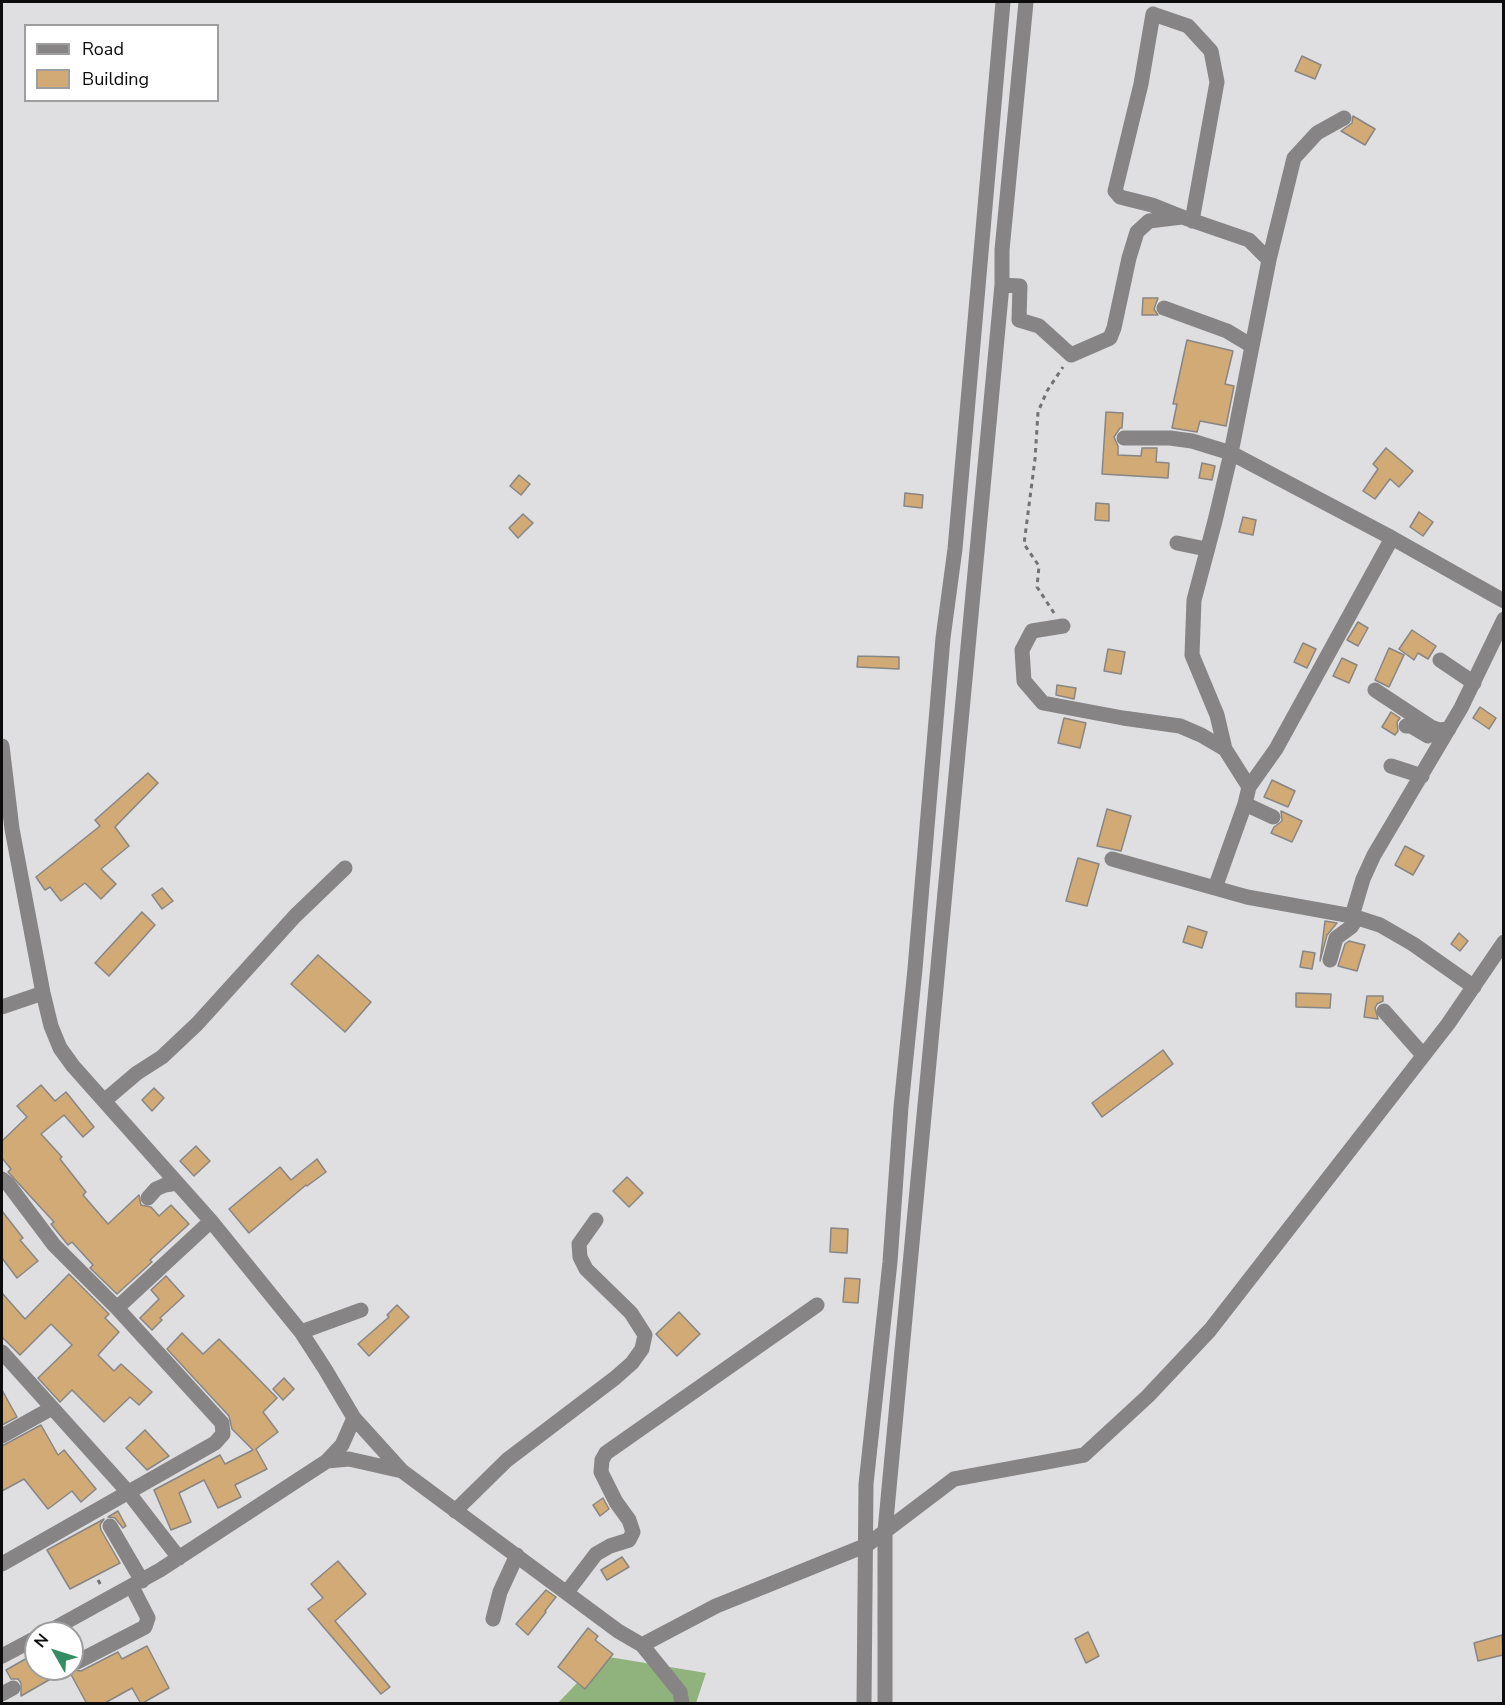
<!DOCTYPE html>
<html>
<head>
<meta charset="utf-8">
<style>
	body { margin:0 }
	#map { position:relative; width:1505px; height:1705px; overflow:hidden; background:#dfdfe2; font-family:"Nunito Sans",sans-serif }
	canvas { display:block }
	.frame { position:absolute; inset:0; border:3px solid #0c0c0d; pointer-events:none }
	.legend { position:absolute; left:24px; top:24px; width:195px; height:78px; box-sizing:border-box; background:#fff; border:2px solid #9e9e9e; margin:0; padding:8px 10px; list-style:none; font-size:18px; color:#0c0c0d }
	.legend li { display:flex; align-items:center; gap:12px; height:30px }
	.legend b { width:30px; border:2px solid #9e9e9e }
	.north { position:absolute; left:24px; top:1621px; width:60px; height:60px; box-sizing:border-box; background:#fff; border:2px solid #9e9e9e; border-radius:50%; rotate:309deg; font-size:16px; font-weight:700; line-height:24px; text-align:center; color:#0c0c0d }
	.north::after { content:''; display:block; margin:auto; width:21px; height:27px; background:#338e65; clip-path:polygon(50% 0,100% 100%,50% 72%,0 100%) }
</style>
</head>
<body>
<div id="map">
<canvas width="1505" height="1705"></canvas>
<div class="frame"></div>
<ul class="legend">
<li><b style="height:8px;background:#868484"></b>Road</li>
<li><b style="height:16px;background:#d1aa75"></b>Building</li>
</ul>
<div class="north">N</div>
</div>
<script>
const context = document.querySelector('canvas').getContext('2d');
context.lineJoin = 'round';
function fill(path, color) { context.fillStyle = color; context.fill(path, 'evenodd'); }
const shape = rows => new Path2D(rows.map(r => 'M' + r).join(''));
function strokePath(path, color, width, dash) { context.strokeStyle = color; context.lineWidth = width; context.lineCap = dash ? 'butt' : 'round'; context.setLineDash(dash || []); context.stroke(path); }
const forest = shape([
	[603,1656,706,1673,696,1703,557,1704]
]);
const building = shape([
	[1302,56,1321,65,1315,79,1295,71,1302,56],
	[1353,116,1375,129,1365,145,1341,131,1352,123,1353,116],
	[1143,298,1158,298,1154,309,1158,315,1142,315,1143,298],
	[1187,340,1233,351,1225,384,1234,386,1226,426,1200,421,1197,432,1172,428,1177,404,1173,404,1187,340],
	[1106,412,1123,413,1122,428,1120,428,1114,437,1118,446,1118,455,1141,456,1142,448,1157,448,1156,462,1169,463,1168,478,1102,474,1106,412],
	[1386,448,1413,471,1399,487,1390,479,1375,499,1363,491,1378,469,1373,464,1386,448],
	[1202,463,1215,466,1212,480,1199,478,1202,463],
	[519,475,530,484,521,495,510,486,519,475],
	[905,493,923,495,922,508,904,506,905,493],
	[1096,503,1109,504,1109,521,1095,520,1096,503],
	[1419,512,1433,522,1423,536,1410,527,1419,512],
	[523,514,533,523,518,538,509,528,523,514],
	[1243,517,1256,520,1253,535,1239,532,1243,517],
	[1358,622,1368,628,1358,646,1347,640,1358,622],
	[1412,630,1436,646,1428,659,1418,653,1414,660,1399,649,1412,630],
	[1303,643,1316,649,1307,668,1294,662,1303,643],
	[1389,648,1404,655,1389,687,1375,680,1389,648],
	[1108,649,1125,652,1121,674,1104,671,1108,649],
	[858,656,899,657,899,669,857,667,858,656],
	[1342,658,1357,665,1349,683,1333,676,1342,658],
	[1057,685,1076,688,1074,699,1056,695,1057,685],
	[1480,707,1496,718,1489,729,1473,718,1480,707],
	[1391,712,1400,718,1397,722,1398,731,1395,735,1382,727,1391,712],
	[1064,718,1086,723,1080,748,1058,743,1064,718],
	[148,773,158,783,115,827,129,846,101,869,116,884,101,899,85,883,61,901,50,887,45,890,36,877,100,826,95,820,148,773],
	[1272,780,1295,791,1288,807,1264,797,1272,780],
	[1107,809,1131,816,1121,851,1097,846,1107,809],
	[1281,811,1302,821,1292,842,1271,833,1274,827,1282,821,1281,811],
	[1405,846,1424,856,1413,875,1395,865,1405,846],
	[1078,858,1099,864,1087,906,1066,901,1078,858],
	[162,888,173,901,162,909,152,895,162,888],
	[142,912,155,925,109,976,95,963,142,912],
	[1325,921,1337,923,1327,935,1320,961,1325,921],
	[1188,926,1207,932,1202,948,1183,942,1188,926],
	[1459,933,1468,941,1460,951,1451,944,1459,933],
	[1349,941,1365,945,1357,971,1338,966,1345,944,1349,941],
	[1303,951,1315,953,1312,969,1300,967,1303,951],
	[318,955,371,1002,345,1032,291,984,318,955],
	[1296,993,1331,994,1330,1008,1296,1007,1296,993],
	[1367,996,1383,996,1383,1001,1377,1004,1375,1008,1378,1019,1364,1017,1367,996],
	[1163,1050,1173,1064,1102,1117,1092,1103,1163,1050],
	[41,1085,55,1101,66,1092,94,1127,83,1137,64,1115,41,1134,62,1157,60,1159,86,1192,83,1195,108,1224,139,1195,141,1205,151,1207,159,1216,171,1205,189,1224,150,1260,152,1262,117,1294,90,1268,93,1265,72,1242,68,1245,51,1224,54,1222,8,1172,11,1169,2,1158,2,1141,27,1117,17,1106,41,1085],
	[154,1088,164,1098,152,1111,142,1100,154,1088],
	[196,1146,210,1161,194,1176,180,1161,196,1146],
	[317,1159,326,1172,307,1186,306,1185,249,1233,229,1209,280,1167,291,1180,317,1159],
	[627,1177,643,1193,629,1207,613,1191,627,1177],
	[2,1211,23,1238,20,1240,38,1261,17,1278,2,1258,2,1211],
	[831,1228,848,1229,847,1253,830,1252,831,1228],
	[69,1274,109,1314,105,1318,119,1332,98,1355,114,1371,121,1364,152,1392,139,1405,130,1397,104,1422,72,1390,60,1402,38,1378,72,1345,51,1324,20,1355,2,1337,2,1293,25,1319,69,1274],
	[166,1276,184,1296,160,1318,162,1320,152,1330,140,1318,159,1299,151,1290,166,1276],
	[845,1278,860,1279,858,1303,843,1302,845,1278],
	[397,1305,409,1317,369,1356,358,1344,389,1317,387,1315,397,1305],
	[679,1312,700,1334,677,1356,656,1334,679,1312],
	[182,1333,203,1354,219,1339,240,1360,277,1398,263,1412,278,1432,256,1449,267,1469,235,1485,241,1497,218,1508,204,1480,179,1493,191,1522,171,1530,154,1490,220,1455,225,1464,253,1450,232,1429,229,1416,167,1349,182,1333],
	[284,1378,294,1389,283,1400,273,1389,284,1378],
	[2,1390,17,1417,2,1425,2,1390],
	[41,1425,58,1455,64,1450,96,1489,81,1502,72,1491,48,1509,24,1479,2,1491,2,1446,41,1425],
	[145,1430,169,1456,147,1470,126,1448,145,1430],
	[603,1498,609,1509,600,1516,593,1505,603,1498],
	[118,1511,126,1526,123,1528,115,1518,108,1517,118,1511],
	[104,1519,100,1525,101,1530,120,1563,70,1589,47,1550,104,1519],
	[622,1557,629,1567,607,1580,601,1570,622,1557],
	[338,1561,366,1594,335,1621,390,1687,381,1694,308,1609,323,1598,311,1584,338,1561],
	[546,1590,556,1597,545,1611,546,1612,528,1635,516,1624,546,1590],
	[588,1628,598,1636,595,1640,613,1654,585,1689,558,1667,588,1628],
	[1088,1632,1099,1656,1086,1663,1075,1639,1088,1632],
	[1502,1635,1503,1655,1478,1661,1474,1643,1502,1635],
	[147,1646,169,1688,141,1704,132,1688,103,1704,87,1704,68,1669,81,1671,118,1652,122,1659,147,1646],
	[36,1653,36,1669,68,1669,21,1696,21,1683,18,1679,11,1679,6,1670,36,1653]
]);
const path = shape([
	[1054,613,1037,587,1039,566,1024,544,1035,459,1038,412,1047,391,1063,367],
	[98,1580,102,1587]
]);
const minor = shape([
	[1344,118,1317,133,1294,158,1269,260,1231,453,1392,538],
	[1182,217,1152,205,1120,197,1115,191,1141,84,1153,14,1188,26,1211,51,1217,82,1192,221],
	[1002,285,1020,286,1019,320,1039,326,1071,355,1110,338,1114,328,1129,258,1137,232,1149,221,1182,217,1249,240,1269,260],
	[1164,308,1227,331,1252,346],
	[1124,438,1170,438,1192,441,1231,453,1215,521,1194,600,1192,655,1217,715,1225,749,1249,787],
	[1177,543,1206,549],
	[1063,626,1032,631,1022,650,1024,681,1043,703,1123,718,1180,726,1201,735,1225,749],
	[1440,660,1474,683],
	[1375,690,1431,727,1439,730,1449,729],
	[1406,726,1411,726,1428,736],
	[2,746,12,829,43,993,51,1026,60,1048,73,1066,211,1221,301,1332,325,1369,354,1418,402,1471,618,1631,642,1645,680,1692,682,1704],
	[1391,766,1422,776],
	[1245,804,1273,817],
	[1112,859,1247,897,1352,916,1380,925,1413,944,1474,987],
	[1215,888,1245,804,1249,787,1276,749,1392,538,1504,601],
	[1352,916,1363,879,1374,855,1461,708,1504,619],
	[1330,960,1336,938,1351,927,1357,918],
	[2,1007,43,993],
	[1384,1011,1423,1055],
	[104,1101,137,1073,162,1057,197,1024,295,916,345,868],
	[2,1179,8,1184,54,1245,117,1308,222,1423,223,1434,215,1443,2,1564],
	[148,1198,156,1189,165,1185,177,1183],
	[117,1308,211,1221],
	[301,1332,361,1310],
	[2,1352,128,1492,179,1558],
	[2,1436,52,1408],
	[327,1461,349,1459,402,1471],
	[455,1511,507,1460,615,1378,632,1363,642,1349,645,1335,631,1313,586,1269,580,1257,579,1244,596,1220],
	[110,1526,142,1581],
	[567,1592,596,1554,610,1546,629,1540,633,1532,629,1520,616,1502,601,1472,602,1460,606,1453,817,1305],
	[493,1619,500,1592,517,1555],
	[46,1633,160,1570,327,1461,342,1445,354,1418],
	[642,1645,716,1606,867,1545,954,1479,1084,1455,1148,1396,1210,1330,1448,1024,1504,942],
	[2,1656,36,1638],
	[72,1659,77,1662,145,1627,148,1618,132,1587],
	[2,1694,13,1688],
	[864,1704,866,1484,890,1262,901,1107,915,969,943,638,955,549,1003,2],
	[885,1704,885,1531,1002,285,1002,250,1026,2]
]);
fill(forest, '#90b27c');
fill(building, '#d1aa75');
strokePath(building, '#888684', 1.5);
strokePath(path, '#727274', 3, [4.5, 4.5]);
strokePath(minor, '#868484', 15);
</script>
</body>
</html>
